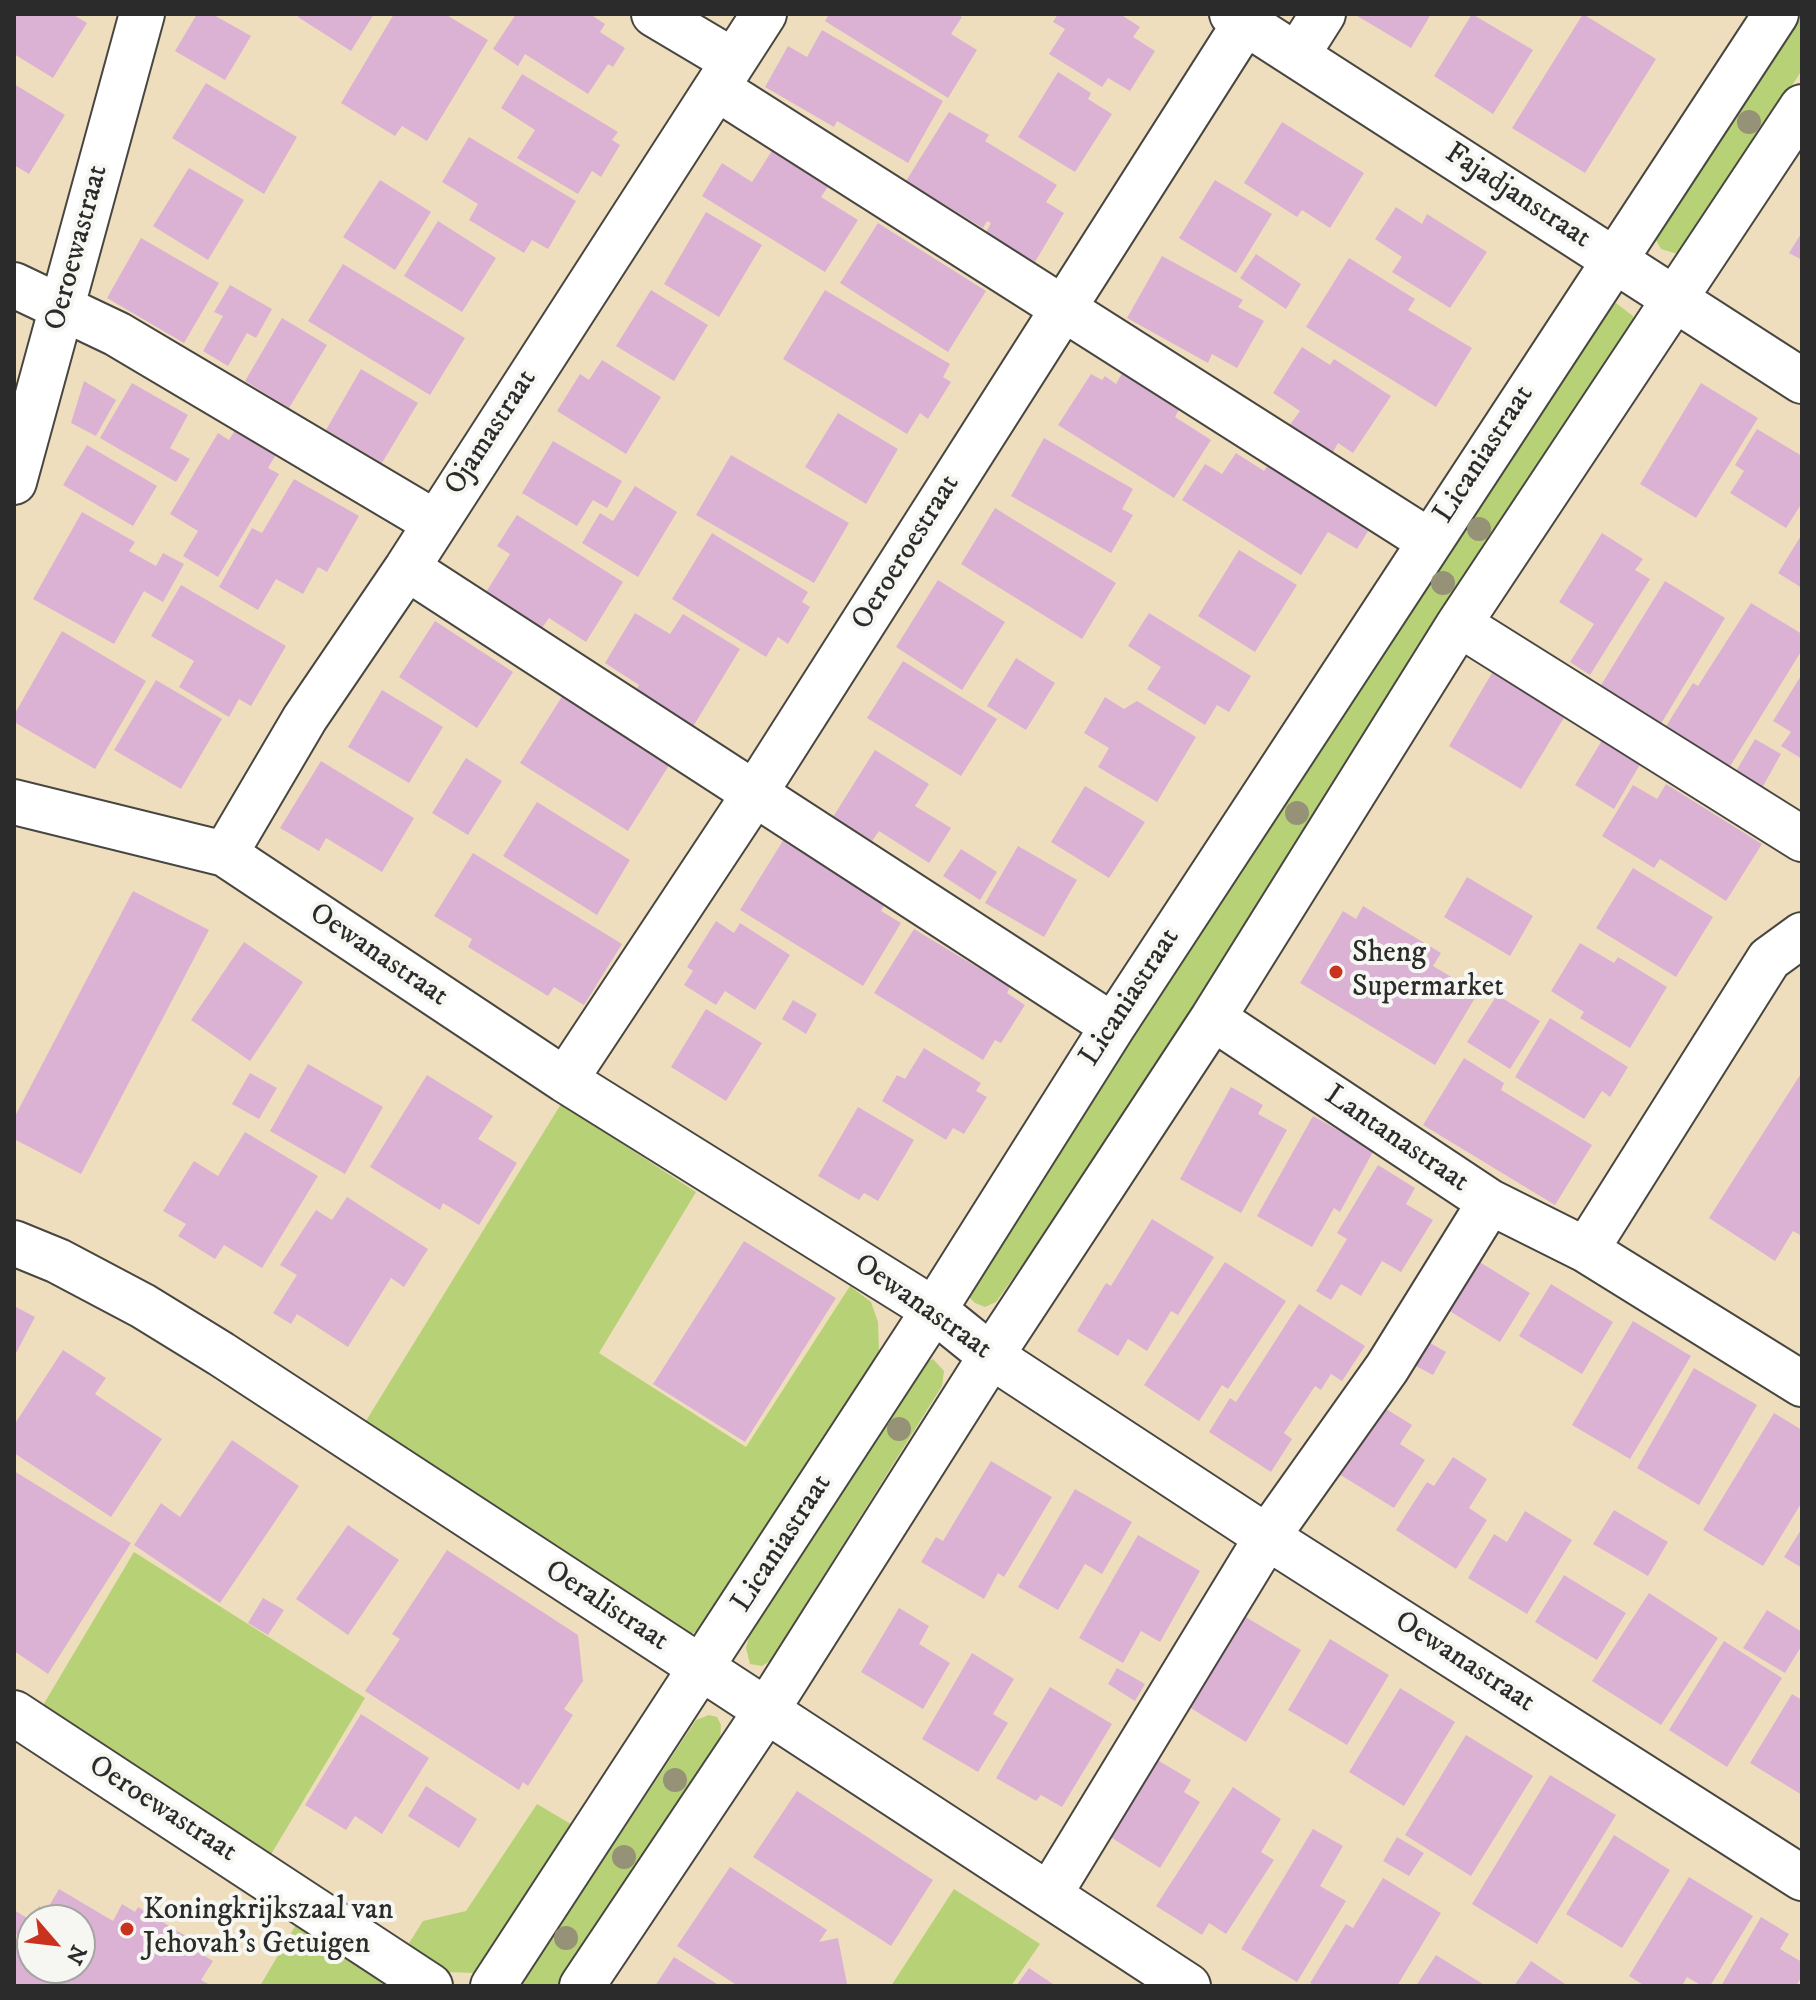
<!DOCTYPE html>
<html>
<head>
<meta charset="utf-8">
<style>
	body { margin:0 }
	#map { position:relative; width:1816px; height:2000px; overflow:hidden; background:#efdebd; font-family:"IM FELL DW Pica",serif }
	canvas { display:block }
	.frame { position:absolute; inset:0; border:16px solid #2b2b2b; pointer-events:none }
	.north { position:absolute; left:16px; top:1904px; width:80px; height:80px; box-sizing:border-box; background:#f6f6f2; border:2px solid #a5a5a2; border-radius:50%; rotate:118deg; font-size:22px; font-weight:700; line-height:32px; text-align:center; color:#2b2b2b }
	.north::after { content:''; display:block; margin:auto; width:28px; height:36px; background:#c8321e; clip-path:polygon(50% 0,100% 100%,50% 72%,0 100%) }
</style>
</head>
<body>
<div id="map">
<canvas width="1816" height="2000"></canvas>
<div class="frame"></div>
<div class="north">N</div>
</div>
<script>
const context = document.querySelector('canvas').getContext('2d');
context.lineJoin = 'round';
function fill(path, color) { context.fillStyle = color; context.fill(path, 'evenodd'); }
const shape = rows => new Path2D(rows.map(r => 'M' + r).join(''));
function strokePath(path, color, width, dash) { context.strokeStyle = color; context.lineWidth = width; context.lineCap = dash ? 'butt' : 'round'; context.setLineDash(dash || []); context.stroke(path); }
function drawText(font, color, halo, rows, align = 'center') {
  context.font = font + ' "IM FELL DW Pica",serif'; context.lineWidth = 8; context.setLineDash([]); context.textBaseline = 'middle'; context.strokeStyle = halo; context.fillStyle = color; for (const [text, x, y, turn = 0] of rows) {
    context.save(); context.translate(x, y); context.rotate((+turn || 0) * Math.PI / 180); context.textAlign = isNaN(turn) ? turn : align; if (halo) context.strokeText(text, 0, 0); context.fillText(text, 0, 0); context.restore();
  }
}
const green = shape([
	[1798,14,1802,14,1802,70,1688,246,1681,255,1661,249,1656,240,1659,228],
	[1616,303,1633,316,1634,326,1350,758,1096,1161,996,1302,985,1307,975,1303,969,1297,971,1287,1013,1228,1128,1044,1606,309],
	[561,1104,696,1192,599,1353,746,1447,850,1286,871,1302,878,1322,879,1351,870,1370,703,1628,691,1634,672,1627,361,1429],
	[933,1359,944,1371,942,1386,770,1661,762,1666,750,1664,746,1648,749,1637,917,1366],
	[134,1552,365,1698,267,1861,39,1712],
	[709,1715,717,1717,721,1725,720,1741,559,1986,520,1986,696,1720],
	[537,1804,576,1827,484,1967,475,1973,446,1972,430,1966,406,1948,423,1921,466,1911],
	[954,1889,1040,1944,1011,1986,891,1986],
	[297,1923,399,1986,260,1986]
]);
const building = shape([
	[14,14,72,14,87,23,53,78,14,54],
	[197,14,212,14,251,36,225,80,175,51],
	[299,14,374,14,351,51,298,17],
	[394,14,445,14,488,40,427,141,402,126,395,136,341,103],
	[516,14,590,14,605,24,600,32,625,48,613,67,608,64,588,94,525,54,518,66,493,49],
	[829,14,957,14,962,17,951,34,977,50,948,98,825,21],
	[1058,14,1120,14,1140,27,1133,37,1155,51,1130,91,1108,78,1102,87,1049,54,1065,29,1053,22],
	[1354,14,1431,14,1411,48],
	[1472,14,1533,50,1493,114,1434,76],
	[1583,14,1656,59,1585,173,1512,128],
	[822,30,943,101,908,163,837,121,834,127,765,87,788,46,807,57],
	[1058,72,1091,93,1088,99,1112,114,1075,172,1018,137],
	[522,74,618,132,612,140,620,145,601,177,592,171,578,194,517,158,535,130,501,108],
	[206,83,297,137,264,194,172,138],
	[14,84,65,115,29,174,14,165],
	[949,112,989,135,985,141,1057,185,1046,202,1064,213,1035,262,986,232,991,223,987,221,983,228,906,181],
	[1282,122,1364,173,1330,228,1302,210,1297,217,1244,183],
	[469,137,576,201,548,249,532,240,524,253,469,220,478,204,442,182],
	[775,146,831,182,821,197,858,220,825,272,702,196,722,163,752,182],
	[189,168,244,200,208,260,153,226],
	[380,180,431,212,395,270,343,237],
	[1215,180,1272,214,1236,273,1179,238],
	[1396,207,1422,224,1427,214,1487,252,1450,308,1392,272,1402,257,1375,239],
	[706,212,762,245,719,317,664,284],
	[438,221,496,258,462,312,404,276],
	[878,223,986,291,948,352,840,283],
	[1802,232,1802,260,1789,253],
	[141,238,219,283,184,343,107,298],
	[1256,254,1301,284,1286,309,1240,278],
	[1162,256,1243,300,1238,307,1264,321,1237,368,1212,354,1208,363,1127,318],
	[1349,258,1415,299,1408,310,1472,348,1436,407,1306,327],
	[343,264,465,338,430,395,308,321],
	[230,285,272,309,256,338,247,333,228,366,203,351,223,316,214,312],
	[651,290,708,325,674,381,616,346],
	[825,290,950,364,943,377,951,382,928,419,920,413,907,434,783,359],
	[282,318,327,345,289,408,245,381],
	[1302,347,1330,365,1334,359,1391,396,1353,453,1338,443,1332,454,1289,426,1300,411,1273,393],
	[602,360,661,397,626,454,557,411,580,374,589,380],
	[1125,368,1182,404,1175,417,1211,440,1174,498,1058,425,1091,374,1102,380,1105,376,1116,384],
	[361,369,418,403,382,463,326,430],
	[84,381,116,400,96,436,71,423],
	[132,383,188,415,170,448,190,459,176,482,100,438],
	[1701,383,1758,418,1696,518,1640,484],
	[838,413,898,449,866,504,805,467],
	[237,427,278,451,268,468,279,474,218,577,183,556,198,531,170,514,218,433,229,440],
	[1757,429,1802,456,1802,503,1786,528,1730,493,1744,471,1735,465],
	[1044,438,1133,489,1122,509,1133,515,1111,553,1011,496],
	[553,441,622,481,607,508,593,500,577,526,522,493],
	[87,445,157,486,133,526,63,485],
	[1236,453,1264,471,1268,465,1326,502,1331,495,1373,523,1357,549,1328,532,1301,575,1182,500,1205,464,1222,474],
	[731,455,849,523,814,583,696,515],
	[294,479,359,516,327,572,318,567,303,594,276,579,258,610,219,587,252,528,262,533],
	[635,486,677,512,638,577,582,543,600,513,613,521],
	[995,508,1116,583,1082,639,961,564],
	[82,512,135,542,129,551,156,566,163,553,184,564,163,602,144,591,114,644,33,599],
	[517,515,623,582,586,642,549,618,542,628,486,592,510,554,497,546],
	[712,533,808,592,802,602,810,607,788,644,778,637,766,657,672,599],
	[1602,533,1643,559,1635,570,1650,579,1590,675,1570,662,1594,624,1559,602],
	[1802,534,1802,588,1778,573],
	[1239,550,1297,585,1255,652,1198,616],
	[938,580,1005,622,962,690,896,647],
	[1665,581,1725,618,1659,727,1598,690],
	[181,585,286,646,251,706,239,699,229,717,179,687,194,661,151,636],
	[1751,603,1802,634,1802,650,1729,768,1665,728,1693,683,1698,686],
	[635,613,670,634,683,614,740,649,691,730,633,695,639,685,605,663],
	[1149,613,1251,676,1229,712,1217,705,1205,725,1147,689,1161,667,1128,646],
	[435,621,513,672,477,728,399,677],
	[62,631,146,681,95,769,14,722,14,715],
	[1016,658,1055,683,1026,730,987,706],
	[903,661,997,719,961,776,867,718],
	[1492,673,1565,716,1521,789,1449,746],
	[1802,674,1802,759,1781,746,1791,732,1773,721],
	[156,680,222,719,181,789,114,750],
	[382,690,443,727,409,783,348,747],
	[563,695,671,762,628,831,520,763],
	[1105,697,1124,709,1137,701,1196,737,1157,802,1098,767,1109,748,1084,733],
	[1604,737,1642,761,1614,809,1575,785],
	[1755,739,1781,754,1762,788,1735,773],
	[875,750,929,784,915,806,951,828,929,863,879,831,872,841,833,817],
	[466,758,502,781,468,835,432,813],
	[321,761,414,818,382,872,326,838,319,851,280,828],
	[1666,784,1762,844,1726,901,1660,859,1654,868,1602,836,1633,785,1657,799],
	[1085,786,1145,822,1109,878,1051,842],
	[537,802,630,860,597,915,503,856],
	[784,839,886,902,881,911,901,923,863,986,740,910],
	[1018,846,1077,880,1044,937,985,903],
	[961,849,997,872,980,900,943,876],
	[473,853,622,944,584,1005,554,987,548,996,468,947,472,939,434,916],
	[1633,868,1713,917,1676,977,1596,928],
	[1467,877,1533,916,1510,956,1444,917],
	[133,891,209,930,81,1174,14,1139,14,1118],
	[1363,906,1441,953,1433,966,1478,993,1435,1065,1300,983,1343,911,1356,919],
	[716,921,734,933,740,923,790,955,755,1010,725,991,716,1005,684,985,693,971,687,967],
	[914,929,1010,987,1007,993,1025,1005,1001,1043,995,1040,983,1060,874,993],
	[244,942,303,982,250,1061,191,1020],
	[1580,943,1614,963,1618,957,1667,987,1630,1048,1580,1018,1584,1012,1551,991],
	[1497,995,1540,1021,1510,1069,1467,1042],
	[793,1000,817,1014,806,1034,782,1019],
	[706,1009,762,1043,726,1101,671,1067],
	[1550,1018,1628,1067,1610,1097,1602,1091,1584,1119,1515,1077],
	[924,1048,981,1083,976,1091,987,1097,964,1134,953,1128,946,1140,882,1101,897,1075,905,1079],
	[1464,1058,1504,1083,1501,1090,1592,1145,1555,1205,1423,1125],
	[308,1064,383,1107,345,1174,270,1131],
	[1802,1072,1802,1236,1793,1231,1775,1261,1709,1218],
	[250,1073,277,1088,259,1119,232,1104],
	[427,1075,493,1116,478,1139,517,1163,479,1225,443,1203,440,1210,370,1167],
	[1231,1087,1263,1105,1258,1114,1287,1130,1241,1213,1180,1179],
	[858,1107,914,1140,878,1201,864,1193,859,1200,818,1176],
	[1313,1116,1374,1150,1340,1212,1334,1208,1312,1247,1257,1216],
	[245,1132,318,1176,262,1268,224,1245,215,1259,178,1236,186,1224,163,1211,194,1161,218,1176],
	[1378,1165,1415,1188,1406,1204,1433,1220,1401,1272,1382,1261,1361,1296,1341,1284,1331,1300,1316,1291,1347,1239,1337,1233],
	[347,1197,428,1249,404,1287,391,1278,348,1347,297,1314,291,1324,273,1313,297,1275,280,1265,316,1210,332,1220],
	[1152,1219,1214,1257,1178,1315,1171,1311,1147,1351,1128,1339,1118,1356,1077,1331,1106,1283,1111,1286],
	[744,1241,836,1298,745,1442,653,1384],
	[1473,1258,1530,1293,1500,1342,1443,1307],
	[1225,1262,1286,1301,1228,1389,1222,1385,1199,1421,1144,1385],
	[1551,1284,1613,1322,1582,1374,1519,1336],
	[1299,1304,1365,1346,1342,1381,1331,1374,1321,1390,1315,1386,1284,1433,1292,1439,1271,1472,1209,1432,1230,1398,1236,1402],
	[14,1306,35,1317,14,1357],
	[1633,1321,1691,1356,1630,1459,1572,1425],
	[1425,1340,1446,1352,1433,1375,1412,1364],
	[63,1350,106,1378,95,1394,162,1439,111,1517,14,1453,14,1425],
	[1694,1368,1757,1405,1699,1505,1637,1468],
	[1383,1407,1412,1425,1400,1444,1425,1460,1394,1508,1334,1471],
	[1774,1413,1802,1430,1802,1502,1763,1566,1703,1530],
	[232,1440,299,1486,220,1603,134,1545,161,1503,180,1517],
	[1453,1457,1487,1479,1469,1508,1487,1520,1456,1569,1396,1530,1427,1482,1434,1486],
	[991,1461,1052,1497,1004,1577,998,1573,984,1599,921,1562,936,1537,943,1541],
	[14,1471,131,1543,48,1674,14,1651],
	[1075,1489,1132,1522,1102,1574,1085,1564,1058,1610,1018,1587],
	[1614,1510,1668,1542,1648,1576,1593,1544],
	[1525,1511,1572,1540,1527,1614,1468,1578,1494,1534,1507,1542],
	[348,1525,399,1560,348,1635,296,1599],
	[1802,1528,1802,1568,1784,1557],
	[1138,1535,1200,1571,1160,1642,1141,1631,1123,1663,1079,1638],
	[447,1550,578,1635,583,1681,564,1709,573,1715,528,1786,523,1782,519,1790,365,1691,400,1639,392,1634],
	[1564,1575,1626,1613,1597,1660,1535,1622],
	[1649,1593,1718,1638,1661,1725,1592,1681],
	[263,1598,284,1610,268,1635,248,1623],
	[899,1608,929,1626,919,1644,950,1663,923,1709,861,1672],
	[1767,1610,1802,1632,1802,1645,1785,1673,1743,1648],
	[1244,1616,1301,1650,1246,1742,1189,1707],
	[1330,1639,1389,1675,1347,1745,1288,1710],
	[1724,1641,1782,1678,1727,1767,1669,1730],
	[972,1653,1014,1679,993,1714,1008,1723,978,1772,922,1739],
	[1117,1668,1145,1684,1135,1701,1108,1684],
	[1050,1687,1112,1724,1062,1807,1041,1795,1036,1801,996,1778],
	[1400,1688,1455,1722,1404,1806,1349,1772],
	[1792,1694,1802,1700,1802,1795,1750,1763],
	[361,1714,429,1758,382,1834,355,1816,346,1830,305,1805],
	[1466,1735,1533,1776,1471,1876,1405,1835],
	[1154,1758,1191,1780,1184,1792,1200,1802,1160,1868,1107,1835],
	[1550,1775,1616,1815,1537,1944,1472,1904],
	[426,1786,477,1819,459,1848,408,1816],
	[1233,1787,1281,1819,1261,1852,1274,1860,1226,1934,1209,1923,1202,1935,1156,1906],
	[797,1791,933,1880,891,1946,753,1857],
	[1313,1829,1343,1846,1320,1886,1346,1901,1297,1982,1241,1949],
	[1614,1835,1670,1870,1622,1948,1566,1914],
	[1397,1837,1424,1853,1409,1876,1383,1861],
	[730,1867,827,1930,819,1942,838,1938,847,1984,738,1986,677,1946],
	[1689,1877,1753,1916,1710,1986,1702,1986,1687,1977,1682,1986,1645,1986,1629,1976],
	[1383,1878,1441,1913,1397,1986,1316,1986,1310,1983,1346,1924,1353,1928],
	[59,1889,113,1921,122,1904,135,1912,138,1907,189,1938,185,1944,213,1961,201,1980,212,1986,14,1986,14,1947,39,1906,46,1911],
	[32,1920,80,1920,80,1968,32,1968],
	[14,1910,27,1918,14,1939],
	[1761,1917,1789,1934,1780,1949,1802,1962,1802,1976,1796,1986,1721,1986],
	[1436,1955,1486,1986,1416,1986],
	[674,1957,720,1986,655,1986],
	[1531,1961,1568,1986,1514,1986],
	[1029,1968,1056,1986,1016,1986]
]);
const minor = shape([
	[654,14,733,61],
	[1232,14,1802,381],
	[1297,55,1323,14],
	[718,89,1429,541],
	[14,285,117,334,434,522],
	[14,482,142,14],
	[407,568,1113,1026],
	[1459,624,1802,839],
	[14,802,225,854,565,1080,934,1310,991,1356,1267,1537,1802,1878],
	[225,854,305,718,407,568,764,14],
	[1213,1018,1490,1202,1586,1250,1802,1384],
	[565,1080,753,796,1245,23],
	[14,1243,58,1261,143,1306,221,1354,1188,1986],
	[1586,1250,1769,959,1802,935],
	[14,1713,430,1986],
	[1049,1895,1267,1537,1387,1368,1490,1202],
	[493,1986,934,1310,1113,1026,1776,14],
	[582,1986,766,1711,991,1356,1213,1018,1459,624,1802,107]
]);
const trees = [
	[1749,122],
	[1479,529],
	[1443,583],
	[1297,813],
	[899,1429],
	[675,1780],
	[624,1857],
	[566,1938]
];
const markers = [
	[1336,972,8,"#c8321e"],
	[127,1929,8,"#c8321e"]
];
const streetNames = [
	["Fajadjanstraat",1517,197,33],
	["Oeroewastraat",78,248,-75],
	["Ojamastraat",492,433,-57],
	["Licaniastraat",1485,455,-57],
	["Oeroeroestraat",907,553,-58],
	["Oewanastraat",378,956,34],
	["Licaniastraat",1131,998,-57],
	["Lantanastraat",1396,1140,34],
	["Oewanastraat",922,1308,35],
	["Licaniastraat",783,1544,-57],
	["Oeralistraat",606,1607,33],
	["Oewanastraat",1464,1663,33],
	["Oeroewastraat",162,1810,33]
];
const poiNames = [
	["Sheng",1352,955],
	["Supermarket",1352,989],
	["Koningkrijkszaal van",143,1912],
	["Jehovah's Getuigen",143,1946]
];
fill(green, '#b7d176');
fill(building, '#dbb2d4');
strokePath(minor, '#484641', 48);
strokePath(minor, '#fff', 44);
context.fillStyle = '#969277';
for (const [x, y] of trees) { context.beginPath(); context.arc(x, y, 12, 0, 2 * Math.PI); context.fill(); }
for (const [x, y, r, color] of markers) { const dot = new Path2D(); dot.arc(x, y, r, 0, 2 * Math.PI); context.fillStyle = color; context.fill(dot); strokePath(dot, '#f6f6f2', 3); }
drawText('30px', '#2b2b2b', '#f6f6f2', streetNames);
drawText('30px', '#2b2b2b', '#f6f6f2', poiNames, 'left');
</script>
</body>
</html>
